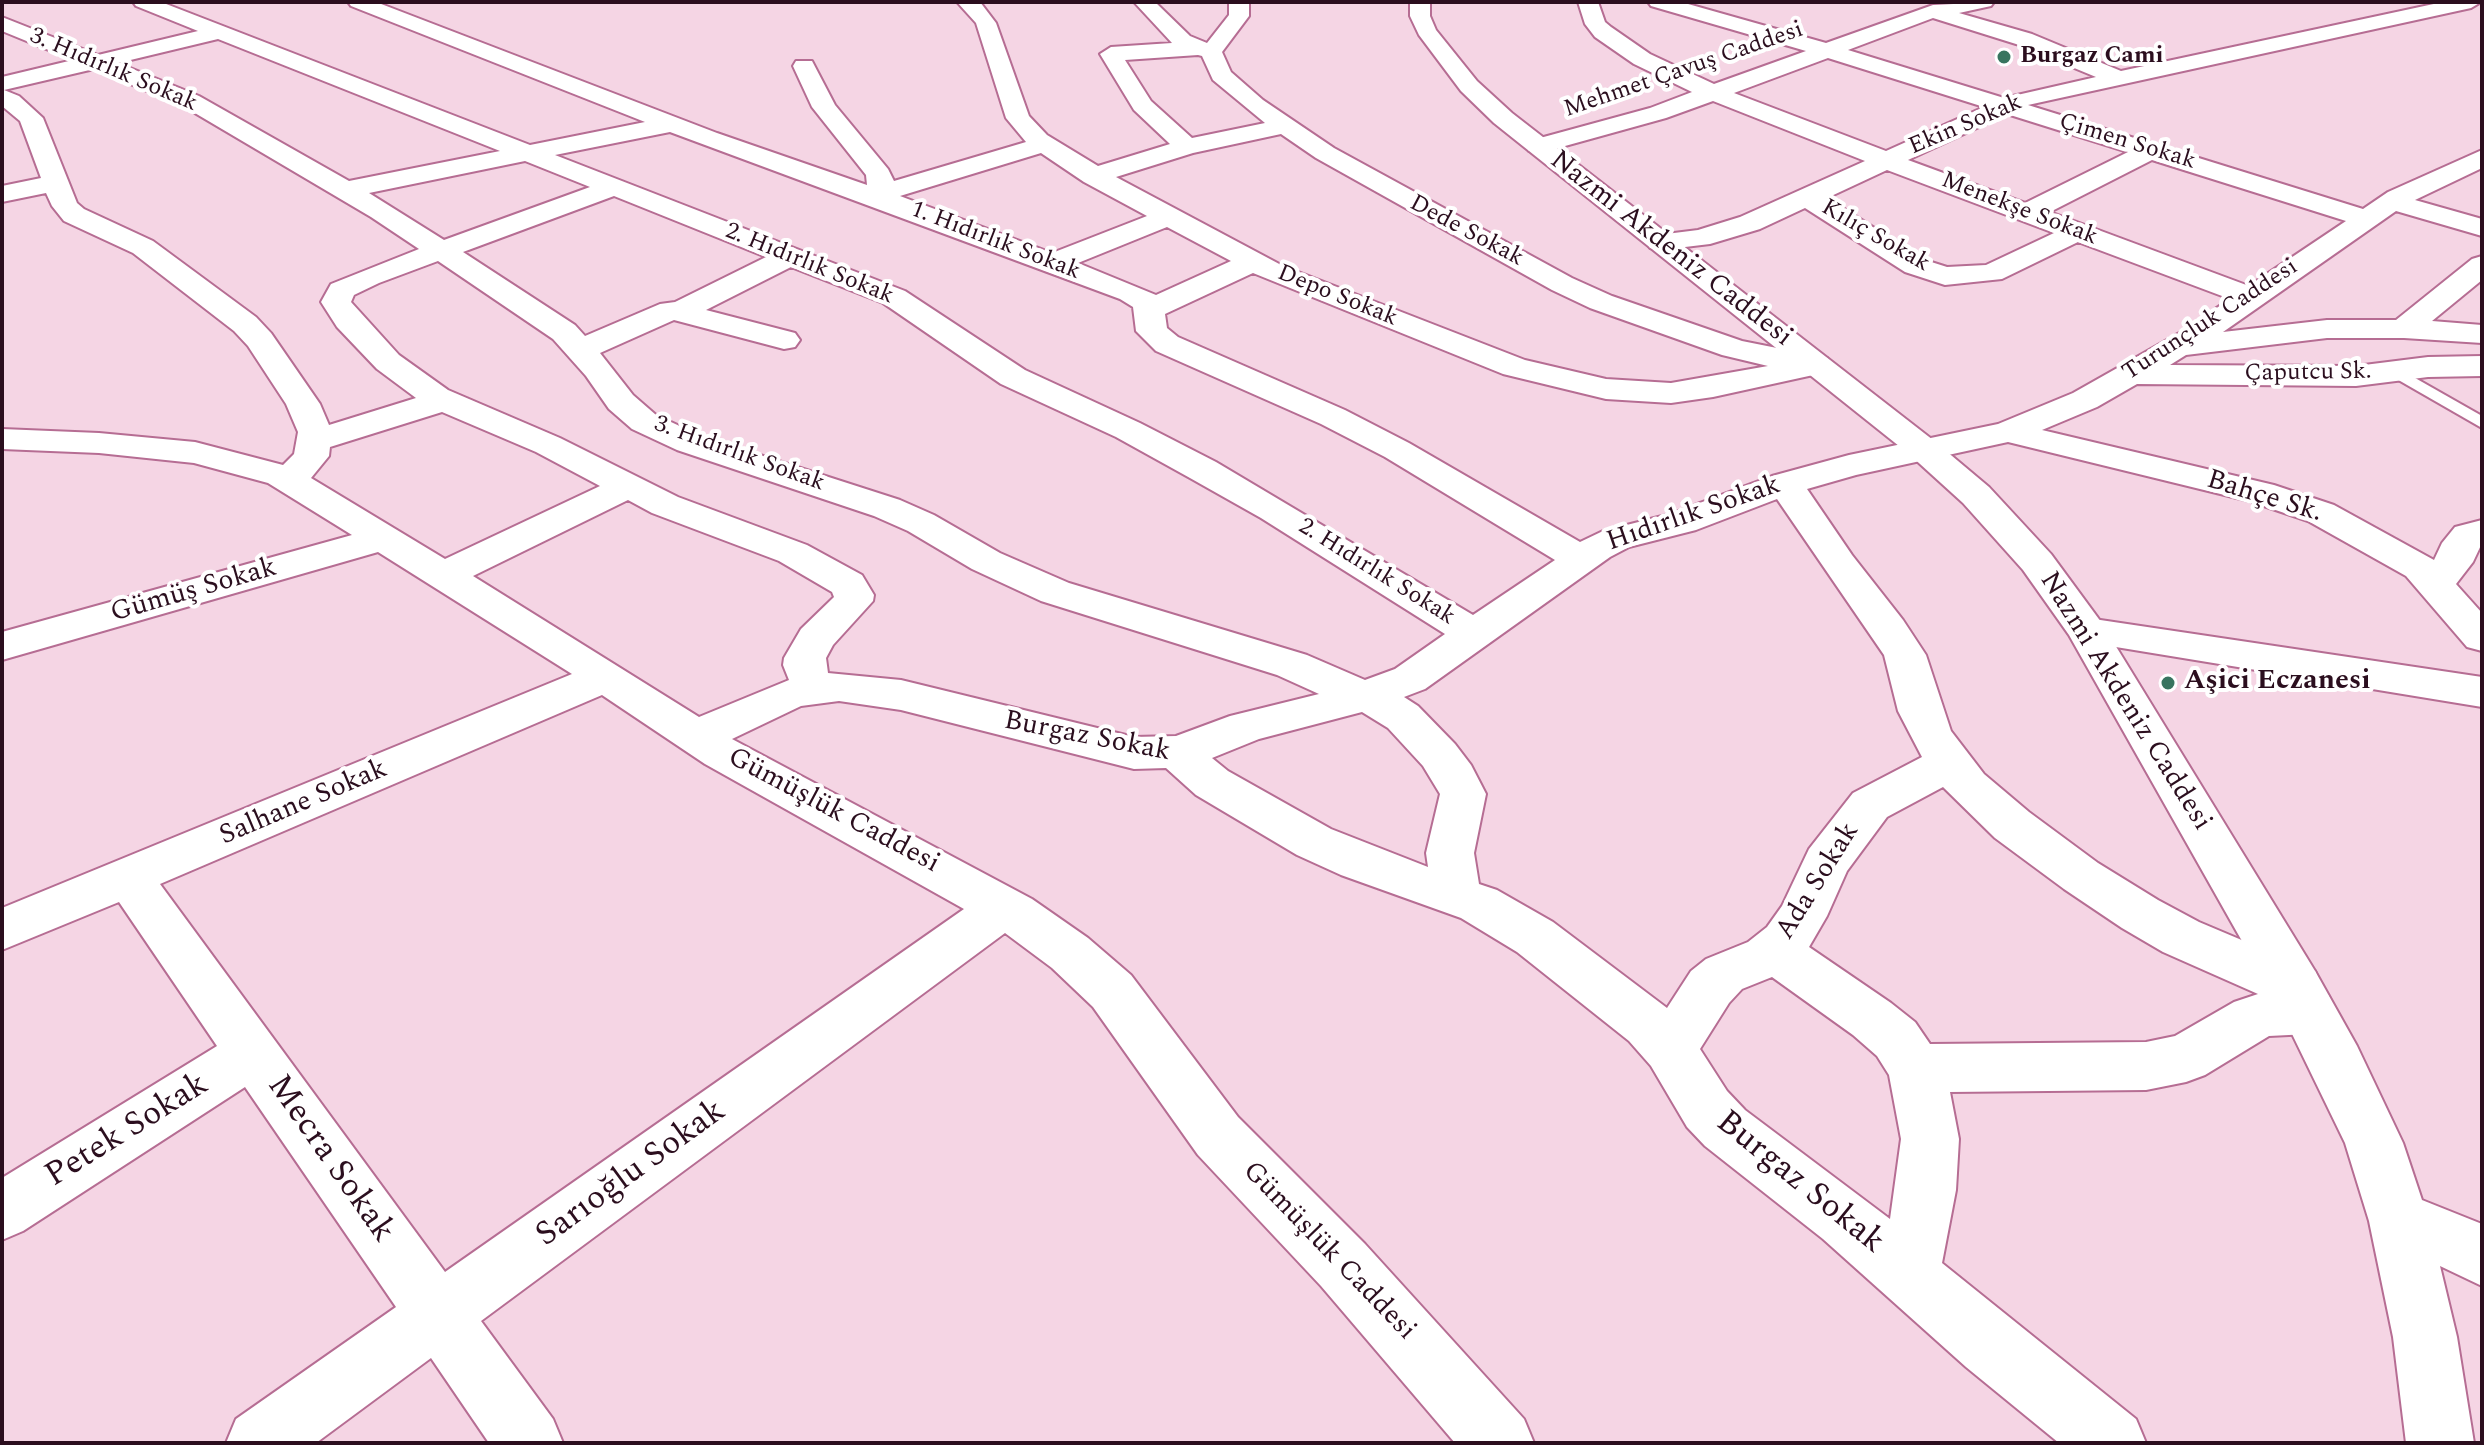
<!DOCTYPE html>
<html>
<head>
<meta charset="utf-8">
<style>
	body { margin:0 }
	#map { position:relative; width:2484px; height:1445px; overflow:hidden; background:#f5d5e4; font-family:Spectral,serif }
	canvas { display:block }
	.frame { position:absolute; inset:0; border:4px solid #2b0e1e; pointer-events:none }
</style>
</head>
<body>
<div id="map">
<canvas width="2484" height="1445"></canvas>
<div class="frame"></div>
</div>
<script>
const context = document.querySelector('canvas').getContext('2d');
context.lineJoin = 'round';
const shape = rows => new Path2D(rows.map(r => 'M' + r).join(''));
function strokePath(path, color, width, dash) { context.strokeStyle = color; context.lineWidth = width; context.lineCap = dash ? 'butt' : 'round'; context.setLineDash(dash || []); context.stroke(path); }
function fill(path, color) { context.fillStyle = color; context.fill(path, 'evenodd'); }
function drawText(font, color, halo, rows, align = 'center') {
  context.font = font + ' Spectral,serif'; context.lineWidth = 8; context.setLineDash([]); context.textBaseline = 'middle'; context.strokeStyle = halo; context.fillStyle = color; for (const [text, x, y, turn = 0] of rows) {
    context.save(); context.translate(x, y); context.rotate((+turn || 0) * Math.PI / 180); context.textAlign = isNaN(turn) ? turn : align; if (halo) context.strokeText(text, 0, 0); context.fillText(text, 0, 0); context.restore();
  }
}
const service = shape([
	[2394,366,2482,416,2482,428,2388,374,2386,371,2394,366]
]);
const minor = shape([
	[133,2,161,2,530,145,645,122,351,6,348,2,376,2,717,133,867,185,866,175,812,107,793,66,796,61,812,61,835,105,888,169,894,181,1026,142,1006,118,976,23,957,2,980,2,996,23,1029,116,1047,135,1098,166,1170,144,1134,110,1100,54,1111,47,1172,43,1134,2,1155,2,1190,36,1207,43,1229,15,1229,2,1249,2,1249,16,1222,52,1231,72,1263,100,1334,148,1572,278,1612,296,1742,341,1827,358,1832,365,1827,372,1713,397,1671,403,1606,399,1503,374,1253,273,1165,314,1167,328,1178,337,1345,410,1409,443,1580,542,1603,531,1670,514,1772,476,1849,455,1998,424,2073,393,2181,332,2230,299,2078,242,2002,279,1945,285,1905,272,1805,208,1760,229,1710,244,1660,250,1650,248,1646,242,1650,236,1698,230,1740,217,1865,161,1713,101,1666,118,1547,151,1529,151,1526,146,1529,141,1650,108,1692,92,1634,64,1595,37,1585,24,1578,2,1598,2,1605,22,1611,27,1650,54,1714,84,1806,51,1651,6,1648,2,1681,2,1826,43,1933,5,1994,2,1991,6,1959,13,2032,34,2121,71,2443,2,2481,2,2471,8,2028,105,2363,209,2388,192,2482,150,2482,168,2415,200,2482,219,2482,236,2396,211,2223,332,2327,320,2396,320,2472,259,2482,256,2482,280,2432,321,2482,325,2482,343,2404,338,2327,338,2186,355,2170,365,2356,366,2428,357,2482,356,2482,376,2428,377,2356,386,2137,384,2097,407,2042,430,2274,485,2334,505,2434,560,2442,543,2455,527,2482,520,2482,543,2473,562,2456,584,2482,613,2482,651,2467,647,2406,576,2308,521,2249,501,2008,442,1856,475,1807,489,1852,555,1903,620,1926,655,1951,731,1984,774,2029,812,2098,863,2158,900,2199,922,2315,971,2322,987,2320,992,2328,995,2336,1011,2328,1027,2309,1034,2269,1036,2205,1075,2186,1082,2146,1090,1950,1092,1959,1139,1956,1190,1942,1263,2136,1419,2146,1443,2059,1443,1966,1367,1823,1239,1705,1146,1687,1127,1651,1066,1629,1041,1517,952,1461,918,1341,875,1297,855,1196,795,1166,768,1134,769,901,710,839,701,801,706,732,739,1032,899,1088,938,1131,975,1238,1117,1365,1244,1524,1419,1534,1443,1455,1443,1321,1286,1198,1155,1093,1007,1052,968,1005,933,481,1321,553,1419,563,1443,489,1443,431,1358,316,1443,226,1443,236,1419,396,1307,245,1087,23,1231,2,1240,2,1178,217,1046,119,902,2,950,2,908,572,674,378,552,2,660,2,632,352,535,268,483,194,463,99,453,2,449,2,429,99,433,195,442,283,465,294,454,298,432,286,404,248,346,234,331,133,253,64,221,52,206,46,193,2,202,2,186,41,178,20,121,2,106,2,77,73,60,2,31,2,17,98,55,198,31,136,6,133,2],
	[1933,18,2016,44,2096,77,2004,98,1848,50,1933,18],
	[218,39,500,151,349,181,199,96,118,63,218,39],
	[1198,55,1202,56,1213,80,1265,123,1192,138,1151,101,1125,60,1198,55],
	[1828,58,1984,107,1886,151,1734,93,1828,58],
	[94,69,183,106,371,217,419,249,331,284,321,302,337,327,377,369,416,398,329,425,320,404,271,333,256,317,153,241,84,209,77,203,43,118,19,96,4,90,94,69],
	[2007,114,2128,152,2025,203,1908,160,2007,114],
	[670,132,1120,299,1133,307,1136,331,1156,351,1321,424,1385,457,1555,560,1473,615,1216,462,1140,423,1025,370,905,291,555,155,670,132],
	[1281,134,1316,158,1552,290,1590,308,1722,355,1768,366,1671,383,1606,379,1525,360,1283,266,1116,177,1193,153,1281,134],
	[1041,153,1084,182,1147,216,1052,253,900,196,1041,153],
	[2152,160,2346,221,2249,286,2050,212,2152,160],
	[525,161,590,187,444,240,369,193,525,161],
	[1887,170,2054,233,1986,265,1947,267,1925,260,1827,198,1887,170],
	[614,196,766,257,675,302,660,304,585,336,575,325,463,252,614,196],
	[1167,227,1231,261,1156,295,1078,263,1167,227],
	[438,261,553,339,586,376,609,409,632,429,677,450,874,516,908,531,972,569,1041,601,1277,675,1319,694,1230,716,1176,736,1134,737,901,680,828,673,826,658,833,645,873,601,874,595,862,575,807,545,678,497,560,438,448,390,399,355,351,302,354,295,379,283,438,261],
	[791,267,883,303,1001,384,1116,437,1190,478,1261,518,1445,634,1395,669,1365,680,1307,655,1069,583,1000,553,934,515,900,500,701,436,656,415,633,395,600,353,674,320,784,349,795,347,800,340,795,333,706,310,791,267],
	[442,412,536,452,600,486,445,559,311,478,329,456,330,447,442,412],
	[1777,499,1884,655,1898,711,1922,757,1853,793,1809,849,1782,906,1767,927,1748,942,1706,959,1691,971,1667,1008,1553,922,1497,890,1479,884,1474,853,1486,794,1471,765,1455,744,1418,706,1404,697,1425,689,1610,557,1629,547,1696,530,1777,499],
	[628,500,652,513,779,561,832,592,834,597,801,629,784,658,783,665,789,680,699,717,473,576,628,500],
	[602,695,705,764,964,909,445,1272,160,884,602,695],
	[1362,712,1388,728,1423,766,1440,794,1426,853,1428,867,1331,829,1228,771,1212,758,1259,739,1362,712],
	[1943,787,1995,838,2064,889,2122,928,2163,952,2258,994,2234,1002,2175,1036,2146,1042,1930,1044,1915,1022,1891,1003,1809,947,1827,916,1847,871,1887,817,1943,787],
	[1772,977,1853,1035,1877,1056,1889,1075,1901,1139,1890,1219,1745,1110,1727,1091,1700,1049,1729,1003,1742,989,1772,977],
	[2087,618,2482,677,2482,707,2073,640,2067,631,2073,622,2087,618]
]);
const tertiary = shape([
	[1410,2,1430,2,1430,16,1436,30,1477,81,1512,113,1933,440,1989,487,2051,554,2101,622,2315,971,2357,1046,2403,1143,2422,1200,2482,1224,2482,1286,2440,1266,2457,1337,2474,1443,2406,1443,2393,1337,2369,1221,2345,1143,2277,1003,2069,635,2023,570,1963,503,1909,454,1494,123,1461,91,1419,35,1410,16,1410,2]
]);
const markers = [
	[2004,57,8,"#38745f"],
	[2168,683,8,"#38745f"]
];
const farPoinames = [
	["Burgaz Cami",2020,57]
];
const farStreetnames = [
	["3. Hıdırlık Sokak",113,71,23],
	["Mehmet Çavuş Caddesi",1684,71,-19],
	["Ekin Sokak",1966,126,-23],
	["Çimen Sokak",2127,143,17],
	["Menekşe Sokak",2019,210,21],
	["Dede Sokak",1466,232,28],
	["Kılıç Sokak",1875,237,30],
	["1. Hıdırlık Sokak",995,242,21],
	["2. Hıdırlık Sokak",809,265,22],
	["Depo Sokak",1337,297,22],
	["Turunçluk Caddesi",2211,321,-33],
	["Çaputcu Sk.",2308,374,-1],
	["3. Hıdırlık Sokak",739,455,20],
	["2. Hıdırlık Sokak",1376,573,32]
];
const streetNames = [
	["Nazmi Akdeniz Caddesi",1670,250,38],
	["Bahçe Sk.",2264,498,17],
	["Hıdırlık Sokak",1694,515,-19],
	["Gümüş Sokak",194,592,-16],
	["Nazmi Akdeniz Caddesi",2124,702,58],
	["Burgaz Sokak",1087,738,11],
	["Salhane Sokak",304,804,-23],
	["Gümüşlük Caddesi",833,812,28],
	["Ada Sokak",1819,882,-58],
	["Gümüşlük Caddesi",1328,1252,46]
];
const poiNames = [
	["Aşici Eczanesi",2184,683]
];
const nearStreetnames = [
	["Petek Sokak",128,1132,-32],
	["Mecra Sokak",329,1160,55],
	["Sarıoğlu Sokak",632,1175,-36],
	["Burgaz Sokak",1799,1184,39]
];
strokePath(service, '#b66d93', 4);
strokePath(minor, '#b66d93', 4);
strokePath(tertiary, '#b66d93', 4);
fill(service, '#fff');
fill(minor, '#fff');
fill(tertiary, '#fff');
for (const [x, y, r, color] of markers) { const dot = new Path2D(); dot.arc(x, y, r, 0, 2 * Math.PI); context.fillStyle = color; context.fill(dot); strokePath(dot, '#fff', 3); }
drawText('bold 24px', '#2b0e1e', '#fff', farPoinames, 'left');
drawText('24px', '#2b0e1e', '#fff', farStreetnames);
drawText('28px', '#2b0e1e', '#fff', streetNames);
drawText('bold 28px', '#2b0e1e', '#fff', poiNames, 'left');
drawText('34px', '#2b0e1e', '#fff', nearStreetnames);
</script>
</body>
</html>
